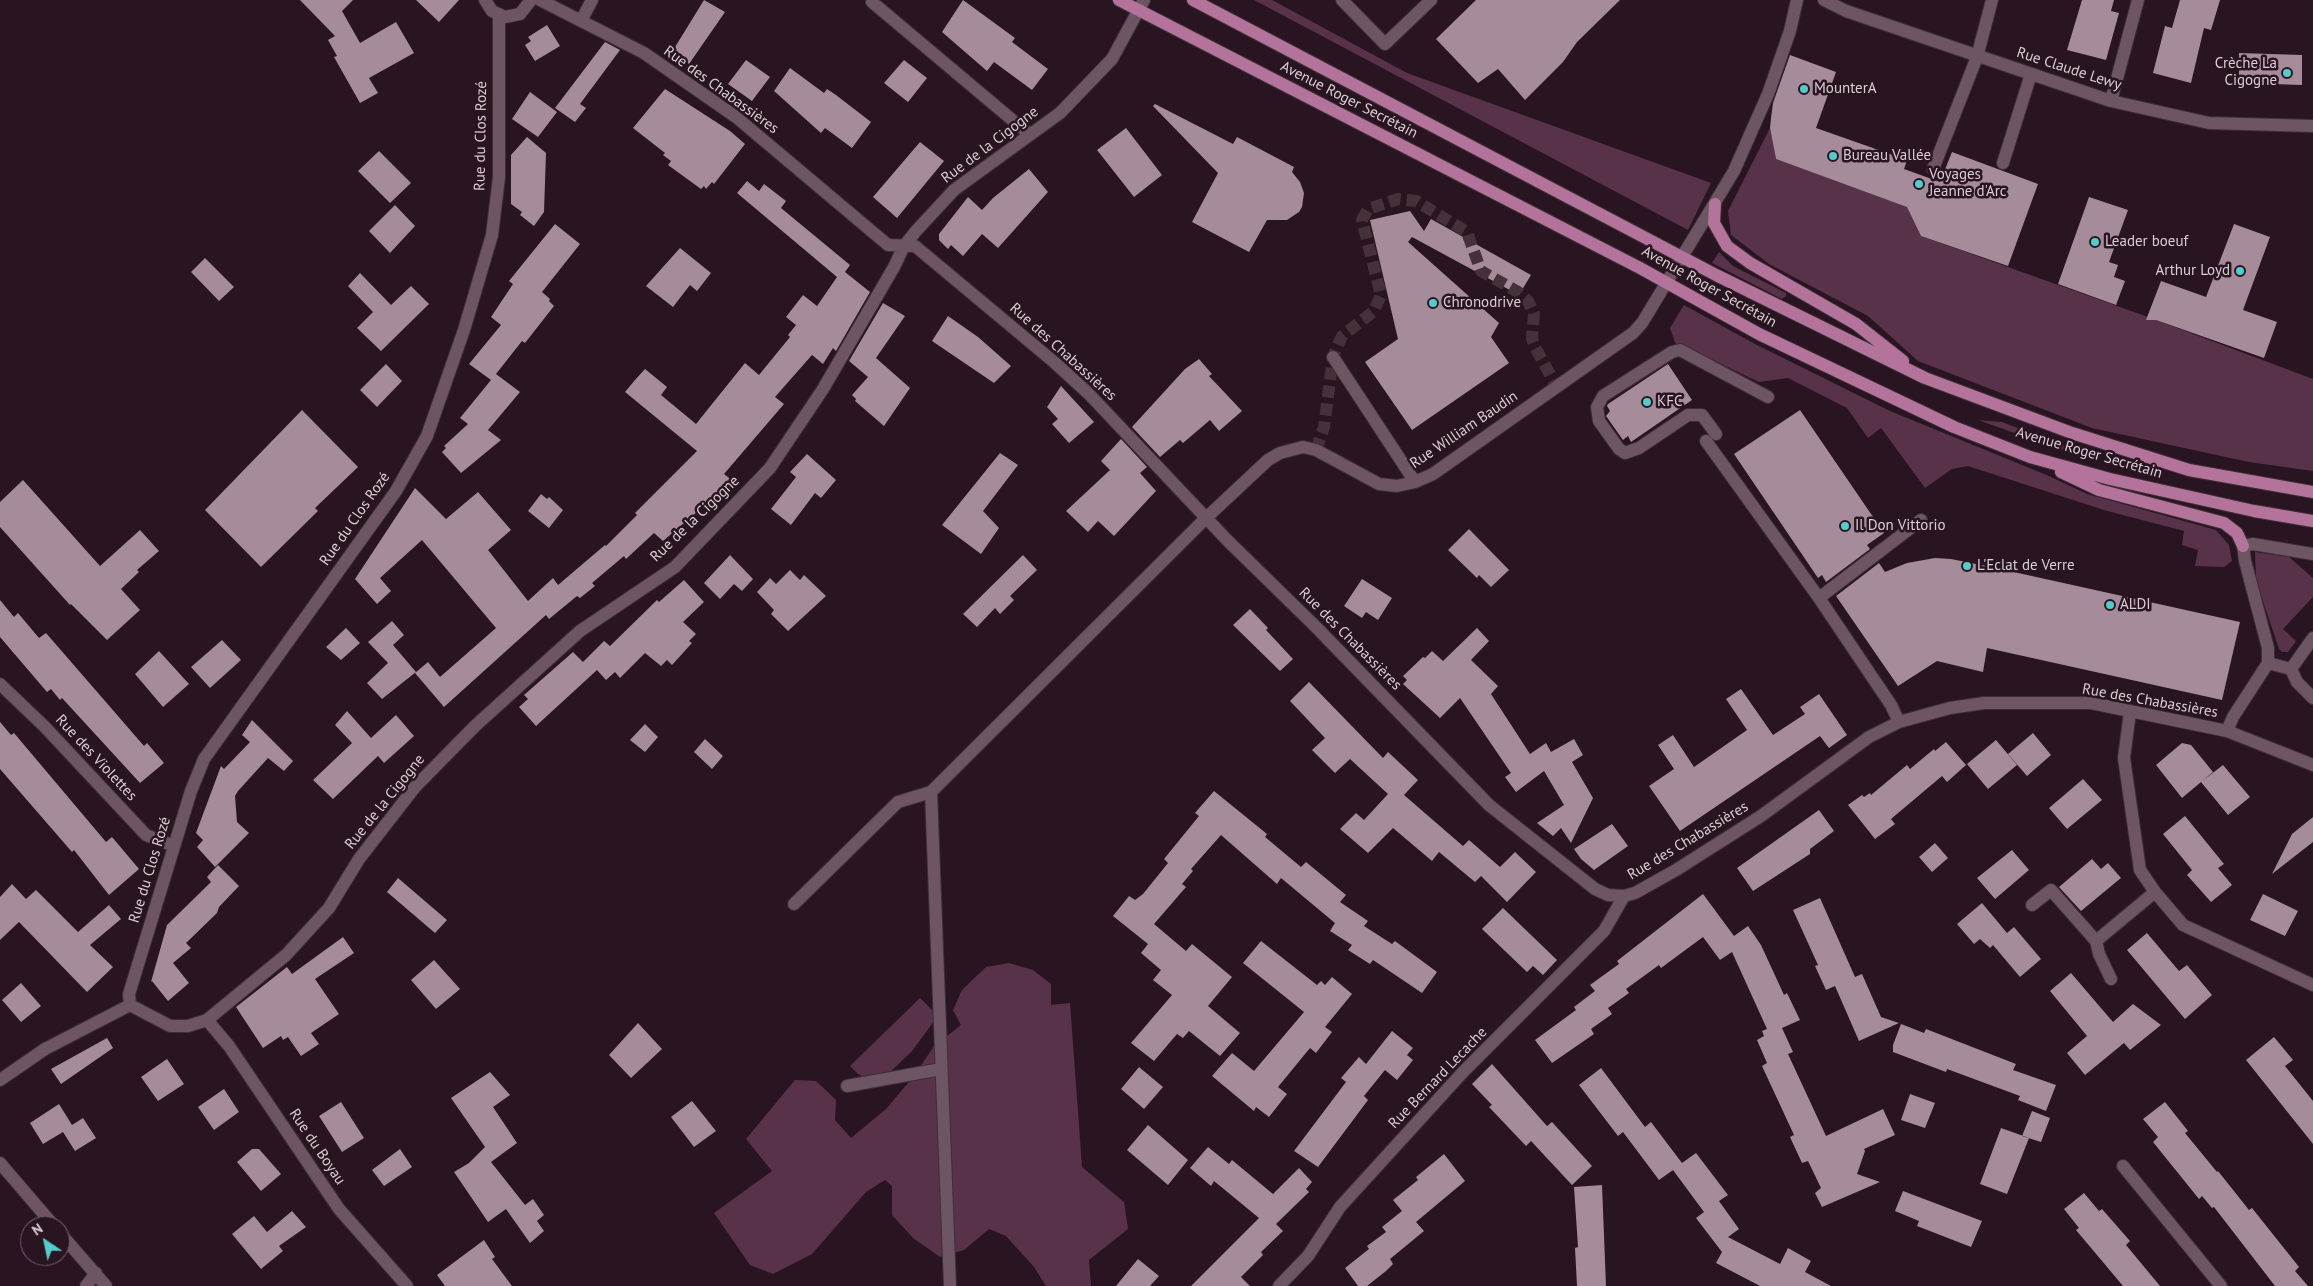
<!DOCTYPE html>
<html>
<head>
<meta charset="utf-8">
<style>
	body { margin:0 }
	#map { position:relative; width:2313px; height:1286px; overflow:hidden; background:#291521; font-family:"PT Sans",sans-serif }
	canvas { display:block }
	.north { position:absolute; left:20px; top:1216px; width:50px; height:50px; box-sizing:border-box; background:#291521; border:1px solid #705f69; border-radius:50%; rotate:326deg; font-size:14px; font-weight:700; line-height:20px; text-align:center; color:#dbcdd4 }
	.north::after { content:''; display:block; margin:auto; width:18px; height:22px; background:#53cdca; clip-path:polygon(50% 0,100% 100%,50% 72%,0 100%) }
</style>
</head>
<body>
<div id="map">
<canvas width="2313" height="1286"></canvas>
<div class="north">N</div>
</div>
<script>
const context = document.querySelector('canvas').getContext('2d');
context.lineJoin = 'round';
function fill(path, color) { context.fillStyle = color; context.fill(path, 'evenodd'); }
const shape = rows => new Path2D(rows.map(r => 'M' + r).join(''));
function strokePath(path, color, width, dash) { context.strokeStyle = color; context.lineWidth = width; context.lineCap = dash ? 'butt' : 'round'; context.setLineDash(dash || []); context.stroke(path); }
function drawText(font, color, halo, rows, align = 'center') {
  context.font = font + ' "PT Sans",sans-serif'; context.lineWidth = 5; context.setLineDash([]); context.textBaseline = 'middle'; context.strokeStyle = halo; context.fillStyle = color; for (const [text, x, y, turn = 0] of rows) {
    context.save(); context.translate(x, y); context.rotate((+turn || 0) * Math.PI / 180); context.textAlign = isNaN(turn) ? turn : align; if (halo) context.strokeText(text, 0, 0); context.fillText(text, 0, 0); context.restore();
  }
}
const green = shape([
	[1254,0,1272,0,1407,73,1711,183,1688,230],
	[1770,128,1776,159,1907,206,1921,236,2148,317,2313,379,2313,471,2249,462,2092,428,1918,361,1868,316,1769,264,1731,235,1728,211],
	[1719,252,1733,266,1786,293,1786,296,1782,299,1712,263],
	[1684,305,1755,344,1890,411,2049,476,2087,494,2216,530,2229,545,2232,561,2224,567,2195,566,2198,550,2182,545,2184,531,2104,510,1968,466,1952,469,1925,488,1881,428,1868,438,1847,408,1788,378,1759,382,1688,348,1676,345,1670,328],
	[1978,420,2002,422,2099,459,2085,458],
	[2255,552,2289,557,2313,578,2313,597,2283,629,2296,641,2288,652,2282,652,2279,649,2256,580],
	[1009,963,1033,970,1051,984,1051,1005,1070,1003,1082,1167,1124,1202,1128,1229,1089,1260,1091,1286,1046,1286,1034,1267,1006,1236,989,1229,964,1250,940,1257,913,1238,892,1215,892,1186,885,1180,866,1192,812,1254,773,1274,750,1265,714,1213,772,1171,746,1139,795,1080,816,1081,836,1100,835,1120,851,1138,886,1109,914,1076,934,1046,961,1025,953,1010,962,990,986,967],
	[920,998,938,1016,912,1051,878,1084,858,1074,850,1066]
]);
const building = shape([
	[300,0,353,0,342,11,360,43,396,22,414,53,369,78,378,93,360,103,334,57,337,56,328,40,335,36],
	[416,0,459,0,439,22],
	[704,0,725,12,689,64,672,52],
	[963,0,1015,38,1012,42,1048,69,1032,90,994,62,987,71,942,32],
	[1476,0,1620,0,1577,42,1563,62,1525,100,1498,69,1478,83,1436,39],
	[2082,0,2114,0,2111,11,2119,13,2106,60,2067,50],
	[2180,0,2220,0,2211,30,2204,28,2191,83,2153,73,2165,26,2172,28],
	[547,25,560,46,535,61,525,45,531,41,528,37],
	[605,42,620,50,580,104,586,108,575,122,555,108],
	[2239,53,2302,55,2302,85,2239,83],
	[1790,55,1836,72,1816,128,1907,160,1904,169,1940,182,1952,152,2038,184,2008,266,1921,236,1907,207,1776,159,1770,128,1771,118,1773,103],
	[746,60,770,77,752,101,728,84],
	[904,60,927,78,908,102,884,83],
	[790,68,824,93,827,89,836,95,871,122,852,148,825,128,821,133,774,91],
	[665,89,730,131,745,144,714,184,712,182,706,189,704,186,701,189,668,165,671,161,663,155,665,153,633,128],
	[530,92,557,112,538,137,512,119],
	[1155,104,1233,144,1237,137,1294,167,1292,172,1300,182,1304,193,1302,207,1299,212,1287,220,1267,220,1249,252,1192,222,1218,173,1153,106],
	[1126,128,1162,175,1134,197,1097,150],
	[527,137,546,153,544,212,534,226,520,215,522,212,511,204,511,155],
	[920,142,944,161,897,218,873,197],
	[379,151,411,183,390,203,358,171],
	[1029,169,1048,192,998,248,982,234,963,256,951,245,948,249,939,240,939,234,968,197,982,210,993,198],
	[747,181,759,191,764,184,786,201,781,208,850,265,845,272,870,292,836,351,833,348,823,364,812,355,775,397,784,404,724,474,738,485,724,500,717,495,663,541,654,533,626,559,624,556,592,583,595,586,580,598,577,596,549,619,546,615,444,707,415,673,428,662,440,677,496,628,422,540,380,578,391,591,377,604,355,579,415,488,446,519,478,492,511,530,488,550,528,601,553,578,558,585,605,545,606,546,637,515,635,513,697,451,625,392,635,380,645,369,667,387,661,395,696,424,745,363,759,375,790,337,788,335,796,325,786,317,803,295,817,306,837,277,737,193],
	[2089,197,2128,210,2109,262,2118,265,2114,277,2125,281,2116,305,2058,284],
	[395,205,415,226,390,253,369,231],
	[1410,211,1424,231,1431,219,1531,275,1519,295,1412,237,1408,242,1499,323,1491,337,1509,363,1412,430,1365,362,1398,339,1370,220],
	[555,224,580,244,542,292,550,299,549,301,554,306,525,343,522,341,496,374,520,392,488,430,501,440,461,473,442,452,446,448,444,446,468,424,460,418,491,380,469,364,501,325,491,317,513,284,509,281],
	[2234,224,2270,237,2243,310,2277,322,2264,358,2156,320,2146,320,2161,281,2206,297],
	[680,248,711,273,697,291,690,285,673,307,646,286],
	[205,258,234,287,219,301,191,272],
	[360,273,391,305,411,286,429,304,381,351,357,328,373,312,348,286],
	[883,303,905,316,876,358,910,388,884,426,855,401,856,399,852,395,868,377,849,361],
	[948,316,978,337,1011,366,994,383,932,341],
	[1199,359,1212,374,1209,376,1242,411,1219,431,1210,420,1183,443,1180,440,1160,457,1132,427,1185,369],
	[386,364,402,381,377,407,360,390],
	[1668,364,1692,400,1631,442,1628,436,1623,440,1606,416,1610,411,1607,406,1608,404],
	[1061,386,1094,422,1069,443,1052,424,1058,419,1047,407],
	[302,410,358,467,315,508,318,511,261,567,205,510],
	[1800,410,1884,533,1867,545,1870,549,1826,582,1822,575,1818,578,1734,454],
	[1121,439,1147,467,1140,473,1156,491,1114,536,1098,521,1088,532,1066,511,1110,470,1101,461],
	[1000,453,1018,465,983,511,999,528,981,554,942,525],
	[807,454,836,480,821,498,815,493,791,525,771,509,796,477,790,472],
	[23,480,100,566,140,530,159,551,137,570,139,572,121,589,140,610,107,640,71,604,70,605,0,527,0,502],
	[541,494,547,499,549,497,563,510,549,528,528,511],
	[1469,529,1509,570,1491,587,1479,575,1477,578,1448,550],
	[730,555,753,579,742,591,734,584,720,599,704,583],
	[1023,555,1037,570,1010,596,1014,600,1000,614,995,608,977,627,963,614],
	[1935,558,1951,559,1991,567,2240,622,2222,700,1987,648,1983,672,1937,661,1898,686,1836,596,1879,563,1885,572,1907,563],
	[790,570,800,580,804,575,826,596,788,631,771,614,774,610,757,592,770,578,776,584],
	[1362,579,1392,598,1378,620,1366,612,1362,618,1344,606],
	[684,580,704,602,683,622,696,634,689,641,692,643,672,665,667,660,661,666,645,653,620,678,615,672,606,680,597,670,536,726,519,707,528,699,524,695,573,652,583,662,604,641,610,646,657,600,659,602],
	[0,600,14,617,18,613,39,638,46,633,144,746,147,743,164,763,140,783,62,698,60,700,51,689,47,692,0,637],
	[1250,609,1268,628,1266,630,1293,659,1280,671,1233,625],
	[392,621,404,635,393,645,416,672,382,699,367,683,388,663,368,642],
	[346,628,360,643,341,660,326,647],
	[1477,628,1489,641,1471,660,1498,686,1491,694,1530,754,1546,743,1551,752,1574,739,1583,755,1572,762,1593,798,1571,843,1561,828,1553,836,1537,823,1564,805,1544,771,1516,792,1505,777,1511,773,1460,698,1440,718,1403,684,1407,680,1403,676,1423,657,1425,658,1432,651,1443,661],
	[222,640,241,660,210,688,191,667],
	[159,651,189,684,163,707,135,674],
	[1309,682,1383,758,1388,752,1418,780,1404,795,1463,846,1469,840,1500,867,1515,852,1536,872,1507,902,1481,876,1475,882,1439,852,1432,861,1393,828,1368,853,1340,829,1356,813,1364,820,1388,794,1350,759,1335,773,1312,750,1325,738,1290,701],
	[1741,689,1773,735,1805,714,1800,707,1819,694,1847,735,1829,748,1820,736,1680,831,1649,786,1674,769,1658,745,1673,735,1694,767,1747,730,1726,699],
	[347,711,371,738,396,715,414,736,384,763,378,756,333,799,313,780,352,743,335,725],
	[252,720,293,761,284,771,268,758,238,791,235,796,237,822,249,833,215,867,197,847,203,840,196,833,221,766,224,769,250,742,242,735],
	[0,722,11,735,14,733,106,842,112,837,139,869,109,895,74,850,72,852,0,769],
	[645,724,658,737,645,752,630,740],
	[2033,733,2051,755,2027,776,2008,754],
	[705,739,723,756,712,769,694,752],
	[1996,740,2017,765,1988,789,1967,764],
	[1946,742,1966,765,1947,782,1942,776,1891,819,1895,824,1875,839,1848,805,1862,795,1864,797,1870,793,1871,795,1907,765,1910,769,1934,749,1935,751],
	[2182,743,2191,745,2213,772,2182,798,2156,765],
	[2223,765,2250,797,2228,815,2201,782],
	[2083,779,2102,800,2067,829,2049,808],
	[1214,791,1267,834,1265,837,1301,867,1306,862,1346,895,1340,902,1368,921,1364,926,1392,944,1395,941,1437,972,1422,993,1373,960,1370,964,1348,950,1352,945,1330,931,1335,923,1281,878,1277,884,1221,835,1191,869,1193,871,1182,884,1186,887,1154,924,1186,951,1192,944,1232,977,1208,1006,1240,1033,1220,1056,1189,1031,1183,1038,1177,1034,1154,1061,1131,1043,1172,995,1153,980,1161,970,1141,953,1148,944,1113,916,1129,896,1135,900,1143,894,1168,863,1164,859,1199,816,1195,813],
	[1819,810,1834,831,1810,849,1810,854,1753,891,1737,868],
	[2185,816,2224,864,2218,868,2232,885,2211,902,2187,875,2192,870,2163,834],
	[2313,817,2313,842,2272,874,2292,834],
	[1612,824,1628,846,1594,870,1581,859,1574,849],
	[1935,843,1948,858,1932,872,1919,857],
	[2012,850,2029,870,1995,899,1977,878],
	[2092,859,2101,869,2108,863,2121,878,2081,911,2059,887],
	[218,865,239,886,219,907,217,913,186,943,191,948,173,963,189,983,168,1001,152,981,151,982,167,925,211,882,207,877],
	[398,878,447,920,435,933,387,892],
	[12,884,26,899,36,890,78,932,109,905,121,919,90,945,113,967,87,992,19,922,0,940,0,897],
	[1703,894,1734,936,1748,926,1761,945,1784,995,1787,993,1800,1020,1782,1028,1793,1052,1788,1054,1826,1136,1883,1109,1895,1135,1864,1149,1865,1151,1857,1174,1880,1182,1822,1207,1815,1193,1821,1188,1808,1161,1802,1163,1790,1137,1794,1135,1762,1066,1767,1063,1757,1040,1764,1036,1762,1031,1767,1029,1732,952,1720,960,1703,937,1661,968,1659,965,1626,989,1629,993,1608,1008,1612,1014,1591,1029,1594,1034,1552,1063,1535,1040,1576,1010,1574,1007,1595,991,1590,985,1619,964,1617,961],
	[2263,894,2298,911,2285,936,2250,920],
	[1820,898,1855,977,1862,974,1881,1017,1899,1023,1859,1041,1835,986,1826,990,1815,966,1818,965,1793,910],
	[1982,903,2007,933,2014,927,2041,959,2020,977,1993,945,1990,948,1980,939,1974,944,1957,924],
	[1503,908,1557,960,1543,975,1533,966,1527,972,1482,929],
	[2147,933,2179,971,2187,965,2212,995,2185,1019,2127,950],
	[343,937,354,953,315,979,339,1014,311,1033,319,1044,301,1056,288,1037,283,1040,281,1036,263,1048,236,1007,287,967,292,974],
	[1261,941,1317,985,1321,981,1325,985,1332,977,1352,994,1325,1027,1332,1032,1316,1053,1310,1048,1278,1087,1287,1094,1269,1117,1256,1107,1254,1111,1212,1076,1232,1053,1254,1071,1304,1012,1243,963],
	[434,960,460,989,436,1009,411,980],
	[2071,973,2113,1022,2133,1004,2161,1025,2130,1050,2124,1043,2085,1075,2067,1053,2087,1036,2050,991],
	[21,983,41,1006,21,1022,2,1000],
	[638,1023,662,1049,631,1078,609,1055],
	[1901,1024,1924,1033,1926,1029,2016,1064,2013,1070,2056,1085,2046,1111,2018,1100,2020,1096,1947,1069,1946,1072,1893,1052,1893,1045],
	[1392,1031,1413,1048,1407,1055,1413,1060,1397,1080,1385,1070,1364,1096,1368,1100,1318,1167,1294,1151,1346,1082,1341,1078,1359,1057,1366,1064],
	[2274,1037,2293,1060,2285,1066,2313,1101,2313,1144,2246,1060],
	[107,1038,113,1048,61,1084,51,1069],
	[167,1059,184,1084,158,1101,141,1077],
	[1492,1064,1547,1126,1552,1122,1592,1166,1572,1185,1531,1141,1526,1146,1489,1107,1492,1105,1472,1084],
	[1139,1067,1163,1087,1144,1109,1121,1089],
	[1601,1068,1645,1127,1651,1122,1682,1163,1696,1153,1728,1195,1719,1201,1739,1229,1728,1237,1780,1264,1788,1248,1811,1261,1805,1272,1831,1286,1760,1286,1716,1263,1722,1252,1696,1218,1704,1212,1673,1170,1680,1165,1659,1180,1623,1132,1618,1136,1579,1085],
	[490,1072,510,1095,493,1107,517,1143,491,1162,525,1205,533,1199,544,1215,537,1221,544,1231,530,1243,506,1209,488,1222,454,1172,469,1163,485,1147,451,1098],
	[224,1089,239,1112,214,1130,198,1107],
	[1910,1094,1935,1103,1925,1128,1901,1120],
	[692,1101,716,1131,694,1147,671,1117],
	[341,1102,364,1138,342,1152,319,1116],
	[2165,1102,2188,1131,2185,1133,2217,1172,2218,1171,2249,1210,2252,1208,2299,1267,2295,1271,2308,1286,2275,1286,2214,1207,2212,1208,2202,1196,2199,1199,2153,1142,2158,1137,2143,1119],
	[59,1104,72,1125,83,1118,96,1138,75,1151,63,1132,43,1144,30,1123],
	[2032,1111,2050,1118,2041,1142,2022,1136],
	[1148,1125,1188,1160,1168,1185,1127,1150],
	[2001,1128,2029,1138,2007,1194,1980,1184],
	[1208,1147,1229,1164,1232,1160,1273,1194,1299,1168,1312,1182,1306,1189,1309,1192,1276,1224,1283,1231,1261,1252,1263,1255,1241,1277,1250,1286,1191,1286,1259,1218,1214,1181,1211,1186,1190,1168],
	[252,1149,259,1149,281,1174,261,1191,237,1162],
	[400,1149,412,1167,384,1186,372,1170],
	[1444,1154,1465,1181,1416,1222,1424,1231,1390,1259,1393,1264,1386,1271,1367,1286,1358,1286,1345,1268,1369,1249,1367,1246,1386,1232,1382,1227,1402,1211,1393,1200,1418,1180,1416,1177],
	[1602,1185,1606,1286,1577,1286,1575,1248,1578,1247,1574,1187],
	[1903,1191,1982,1221,1971,1247,1917,1226,1919,1221,1895,1211],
	[2084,1193,2099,1211,2102,1209,2130,1241,2126,1245,2160,1286,2123,1286,2076,1230,2079,1228,2064,1209],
	[292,1211,306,1227,279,1246,283,1251,261,1269,232,1234,254,1216,267,1232],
	[484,1240,495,1257,492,1259,512,1286,445,1286,437,1275],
	[1138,1259,1159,1276,1150,1286,1116,1286]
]);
const minorTunnel = shape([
	[1316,450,1324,427,1333,357,1342,336,1374,311,1381,295,1362,220,1368,209,1398,199,1416,201,1467,232,1481,271,1518,292,1528,301,1534,314,1532,339,1535,347,1557,387]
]);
const minor = shape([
	[485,0,492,11,505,17,520,14,531,0],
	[540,0,644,53,736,117,888,245,915,246,1054,362,1088,393,1227,540,1316,627,1489,805,1595,889,1608,895,1624,896,1635,893,1676,870,1761,816,1869,737,1899,722,1950,708,1984,703,2091,703,2227,731,2313,765],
	[873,0,872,2,1029,134],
	[1342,0,1385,44,1431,0],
	[1824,0,1846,11,2111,101,2209,123,2313,126],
	[581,21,592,0],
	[2111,101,2138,0],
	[2003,163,2031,74],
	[1933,169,1977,57,1992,0],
	[1333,357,1415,482],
	[1716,434,1702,415,1688,415,1639,448,1625,453,1619,449,1599,421,1597,407,1603,396,1672,352,1680,350,1768,397],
	[1706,441,1819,598],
	[2268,663,2291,669],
	[2291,669,2313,638],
	[2291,669,2297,682,2313,698],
	[0,684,44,726,146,835,174,846],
	[2130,712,2124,758,2140,870,2155,892,2183,925,2313,985],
	[1899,722,1891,705,1819,598,1921,520],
	[2227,731,2233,717,2268,663,2268,648,2245,561,2243,546,2253,544,2313,554],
	[794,904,898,802,931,792],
	[2032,905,2051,890,2096,941,2155,892],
	[2096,941,2099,954,2111,979],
	[130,1005,170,1026,188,1026,207,1020,286,955,329,908,359,859,415,787,475,726,580,631,675,567,770,468,823,389,894,267,904,246,916,231,954,190,1060,113,1112,59,1144,0],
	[130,1005,129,994,191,791,204,759,396,491,427,436,464,330,492,235,499,177,499,15],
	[207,1020,229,1046,339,1209,407,1286],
	[0,1080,45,1049,130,1005],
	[847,1086,941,1069],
	[0,1163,54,1226],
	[2123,1166,2221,1286],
	[60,1233,106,1286],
	[86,1286,96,1273],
	[950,1286,931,792,1206,518,1268,460,1280,453,1303,447,1316,450,1379,484,1397,486,1415,482,1433,474,1633,333,1642,323,1734,171,1768,94,1790,31,1797,0],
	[1279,1286,1308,1256,1340,1207,1463,1072,1604,931,1624,896]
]);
const major = shape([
	[1119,0,1640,268,1759,334,1954,427,2030,457,2110,479,2254,511,2313,521],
	[1193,0,1716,275,1925,378,2072,433,2189,470,2313,492],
	[1715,204,1714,223,1727,246,1750,263,1856,324,1903,361],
	[2061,472,2099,490,2224,523,2237,533,2243,546]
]);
const markers = [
	[2287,73,5,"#53cdca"],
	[1804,89,5,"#53cdca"],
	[1833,156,5,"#53cdca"],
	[1919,184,5,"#53cdca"],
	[2095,242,5,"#53cdca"],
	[2240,271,5,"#53cdca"],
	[1433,303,5,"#53cdca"],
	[1647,402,5,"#53cdca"],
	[1845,526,5,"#53cdca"],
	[1967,566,5,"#53cdca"],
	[2110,605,5,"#53cdca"]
];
const poiNames = [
	["Crèche La",2277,64,"right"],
	["Cigogne",2277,81,"right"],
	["MounterA",1814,89],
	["Bureau Vallée",1843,156],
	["Voyages",1929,175],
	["Jeanne d'Arc",1929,192],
	["Leader boeuf",2105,242],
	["Arthur Loyd",2230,271,"right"],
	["Chronodrive",1443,303],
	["KFC",1657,402],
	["Il Don Vittorio",1855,526],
	["L'Eclat de Verre",1977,566],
	["ALDI",2120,605]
];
const streetNames = [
	["Rue Claude Lewy",2069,69,18],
	["Rue des Chabassières",721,90,36],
	["Avenue Roger Secrétain",1349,100,27],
	["Rue du Clos Rozé",481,136,-89],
	["Rue de la Cigogne",990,145,-37],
	["Avenue Roger Secrétain",1709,287,29],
	["Rue des Chabassières",1063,352,42],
	["Rue William Baudin",1464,430,-34],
	["Avenue Roger Secrétain",2089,453,16],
	["Rue du Clos Rozé",355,519,-55],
	["Rue de la Cigogne",695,519,-44],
	["Rue des Chabassières",1350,639,45],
	["Rue des Chabassières",2150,701,10],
	["Rue des Violettes",96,758,47],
	["Rue de la Cigogne",385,802,-51],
	["Rue des Chabassières",1688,841,-31],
	["Rue du Clos Rozé",150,870,-73],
	["Rue Bernard Lecache",1438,1078,-46],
	["Rue du Boyau",317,1147,56]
];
fill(green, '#583249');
fill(building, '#a68b9b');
strokePath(minorTunnel, '#44313c', 12, [12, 6]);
strokePath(minor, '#3d2f37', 14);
strokePath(major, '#3d2f37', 14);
strokePath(minor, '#6d5563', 12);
strokePath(major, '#b4739b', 12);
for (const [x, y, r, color] of markers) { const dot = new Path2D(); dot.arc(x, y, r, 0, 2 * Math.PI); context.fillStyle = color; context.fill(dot); strokePath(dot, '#291521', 2); }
drawText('15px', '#dbcdd4', '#291521', poiNames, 'left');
drawText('15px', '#dbcdd4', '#291521', streetNames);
</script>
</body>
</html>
